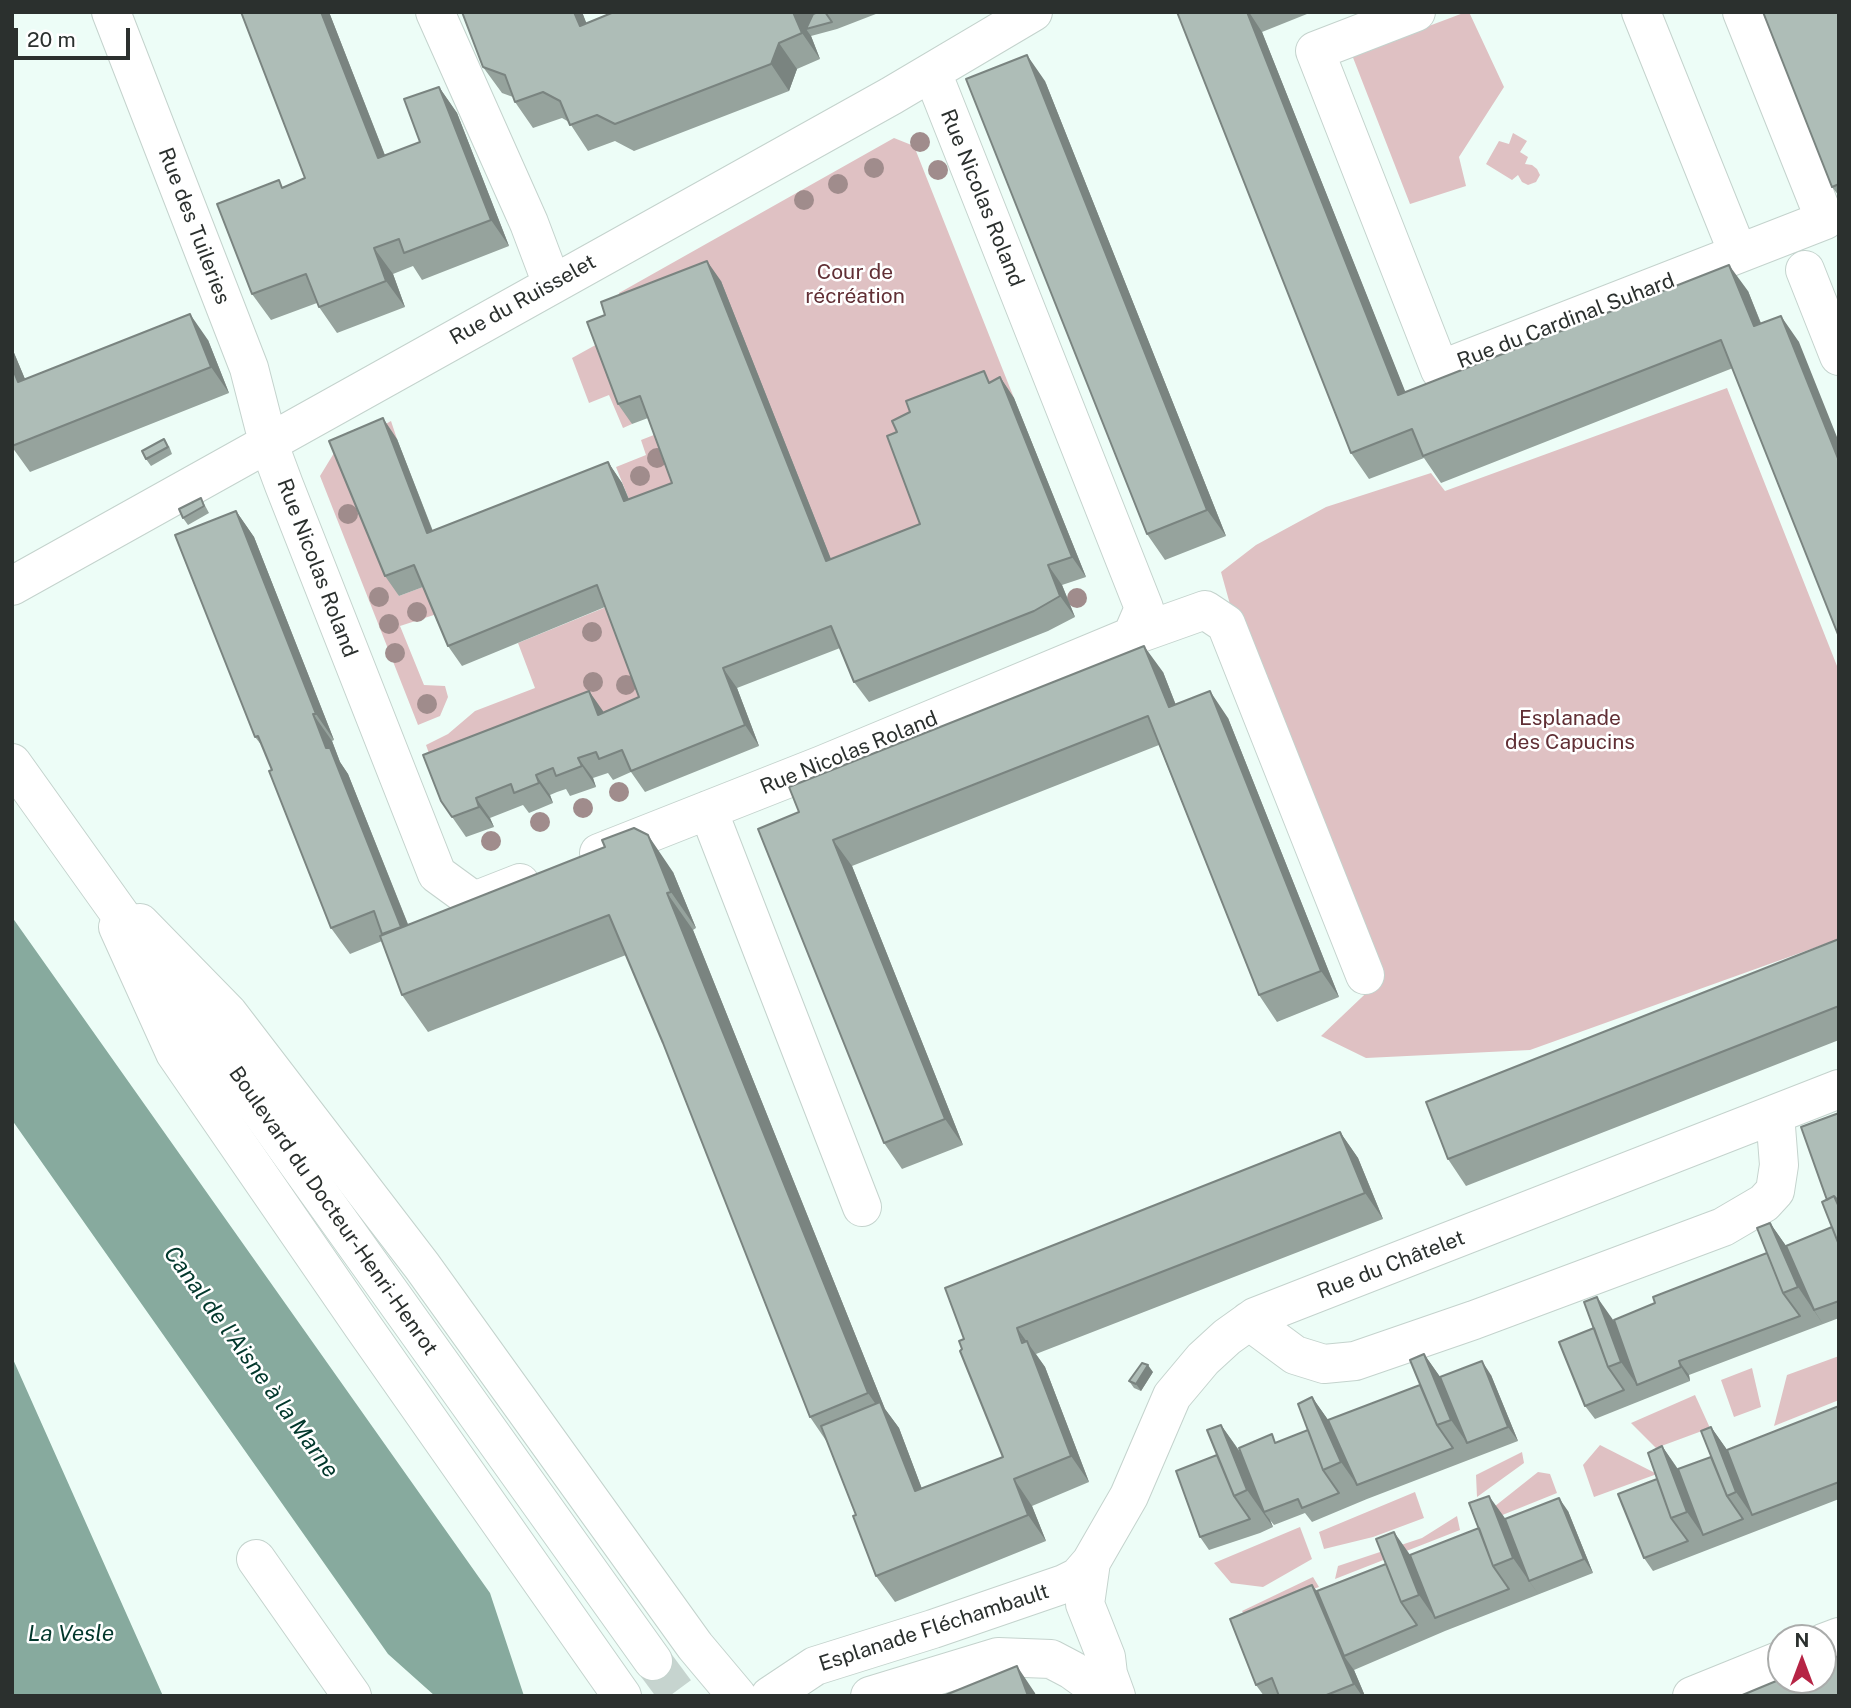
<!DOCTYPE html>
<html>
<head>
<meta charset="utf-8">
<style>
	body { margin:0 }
	#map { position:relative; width:1851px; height:1708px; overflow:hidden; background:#edfdf7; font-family:"Public Sans",sans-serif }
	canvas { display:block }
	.frame { position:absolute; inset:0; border:14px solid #2b302e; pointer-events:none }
	.north { position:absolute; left:1767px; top:1624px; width:70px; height:70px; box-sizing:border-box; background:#fff; border:2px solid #aaacab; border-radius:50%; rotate:0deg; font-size:19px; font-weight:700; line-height:28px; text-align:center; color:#2b302e }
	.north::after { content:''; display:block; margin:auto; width:24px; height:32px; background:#b62445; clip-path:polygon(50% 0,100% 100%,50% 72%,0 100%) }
	.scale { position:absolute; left:14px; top:28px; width:116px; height:32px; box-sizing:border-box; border:4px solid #2b302e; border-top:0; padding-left:9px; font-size:21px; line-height:24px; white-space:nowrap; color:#2b302e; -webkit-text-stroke:5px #fff; paint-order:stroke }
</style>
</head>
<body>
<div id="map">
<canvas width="1851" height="1708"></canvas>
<div class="frame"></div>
<div class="north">N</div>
<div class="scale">20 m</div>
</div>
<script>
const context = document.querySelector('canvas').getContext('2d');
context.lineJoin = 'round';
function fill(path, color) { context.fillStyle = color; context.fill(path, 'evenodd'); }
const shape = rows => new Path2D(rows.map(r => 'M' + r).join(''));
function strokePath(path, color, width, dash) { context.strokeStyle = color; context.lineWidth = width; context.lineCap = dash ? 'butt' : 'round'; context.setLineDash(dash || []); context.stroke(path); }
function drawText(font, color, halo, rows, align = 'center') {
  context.font = font + ' "Public Sans",sans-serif'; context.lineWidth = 5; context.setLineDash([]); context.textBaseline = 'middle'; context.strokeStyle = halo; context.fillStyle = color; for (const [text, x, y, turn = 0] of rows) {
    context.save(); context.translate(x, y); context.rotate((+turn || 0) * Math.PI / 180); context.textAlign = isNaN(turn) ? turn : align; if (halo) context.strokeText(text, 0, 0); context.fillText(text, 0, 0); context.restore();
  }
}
const green = shape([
	[1466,12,1469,12,1504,87,1459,157,1466,186,1410,204,1352,55],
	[1513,133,1527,141,1520,152,1528,157,1525,164,1532,165,1537,169,1540,175,1536,182,1528,185,1522,182,1518,175,1512,180,1486,164,1499,141,1509,144],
	[894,138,914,146,1014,398,1003,403,935,545,840,582,615,322,619,293],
	[601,342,632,424,623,428,609,395,589,403,572,358],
	[1727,388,1839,671,1839,939,1530,1050,1366,1058,1321,1036,1381,979,1238,633,1221,572,1256,545,1326,507,1431,473,1445,491],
	[391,421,397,439,344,461,399,596,428,585,440,613,400,626,424,685,445,686,448,697,440,716,418,725,320,476,334,453],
	[659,433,686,503,638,522,616,467,646,455,641,440],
	[611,605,653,717,612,735,603,712,437,776,426,745,448,734,475,711,535,688,518,643],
	[1839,1356,1839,1400,1774,1426,1787,1375],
	[1752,1368,1761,1407,1734,1417,1721,1380],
	[1695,1395,1710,1428,1656,1448,1631,1423],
	[1600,1445,1657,1474,1594,1497,1583,1465],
	[1522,1452,1524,1463,1477,1497,1476,1475],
	[1538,1472,1550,1474,1557,1493,1485,1522,1480,1518],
	[1415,1492,1424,1518,1373,1537,1324,1549,1319,1532],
	[1457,1516,1460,1530,1335,1579,1338,1566,1422,1538],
	[1300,1527,1312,1559,1263,1587,1231,1583,1214,1563],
	[1313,1577,1319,1587,1244,1614,1242,1611]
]);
const water = shape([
	[12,917,490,1593,524,1696,435,1696,388,1654,12,1120],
	[12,1357,163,1696,12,1696]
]);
const majorTunnel = shape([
	[653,1661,679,1696]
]);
const minor = shape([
	[111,12,249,368,268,442,284,485,437,874,474,901,520,883],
	[435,12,529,223,552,284],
	[1416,12,1315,51,1440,370,1825,220,1742,12],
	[1641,12,1738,253],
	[932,72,1144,608,1132,636],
	[1805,270,1839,356],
	[12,586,891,96,1033,12],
	[708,810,862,1207],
	[599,853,822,765,1132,636,1205,610,1226,624,1365,975],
	[140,923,228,1013,422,1266,695,1646,737,1696],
	[118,927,175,1053,362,1325,622,1696],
	[1249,1321,1295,1355,1324,1364,1355,1361,1474,1320,1723,1227,1764,1203,1775,1191,1779,1165,1775,1114],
	[256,1559,352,1696],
	[1091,1562,1085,1604,1106,1657,1108,1674,1116,1696],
	[1823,1643,1839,1637],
	[770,1696,815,1666,933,1629,1064,1584,1078,1577,1091,1562,1129,1496,1172,1396,1203,1359,1227,1337,1255,1317,1839,1089],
	[870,1696,998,1657,1051,1659,1072,1670,1108,1696],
	[1692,1696,1781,1660]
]);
const major = shape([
	[12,763,653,1661]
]);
const trees = [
	[920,142],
	[874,168],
	[938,170],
	[838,184],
	[804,200],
	[657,458],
	[640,476],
	[348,514],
	[379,597],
	[1077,598],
	[417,612],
	[389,624],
	[592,632],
	[395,653],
	[593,682],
	[626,685],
	[427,704],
	[619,792],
	[583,808],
	[540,822],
	[491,841]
];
const wall = shape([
	[329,12,385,155,420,142,439,87,457,113,509,246,422,280,413,266,393,274,405,307,337,333,319,307,317,303,271,320,252,294,283,187,305,178],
	[462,12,582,12,586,23,614,12,881,12,837,29,811,36,820,59,797,69,789,91,634,151,615,141,588,151,569,122,562,118,533,128,515,102,513,97,502,93,483,67],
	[1177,12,1312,12,1262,32,1405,392,1748,291,1761,323,1799,342,1441,483,1424,458,1369,479,1351,453],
	[1839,12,1839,196,1832,187],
	[1045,81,1226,536,1165,560,1147,534],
	[721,281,831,559,920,524,897,432,1000,377,1014,398,1086,577,1062,585,1075,617,1048,631,869,702,854,682,840,648,737,688,759,746,645,792,631,772,613,780,608,773,593,778,596,787,570,796,566,789,557,792,550,795,553,803,529,813,523,805,490,818,494,827,466,837,441,801,603,712,639,697,605,607,462,666,448,646,423,587,399,596,385,576,397,439,433,531,608,462,622,483,629,499,672,483,648,418,632,424,618,404],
	[208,340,229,393,30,472,12,447,12,348,25,379],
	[169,446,172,454,151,466,146,459],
	[201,498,209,513,188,525,183,518],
	[236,511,254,537,334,740,332,741,340,762,348,774,408,924,673,872,696,928,693,930,885,1409,899,1428,922,1489,1003,1457,962,1349,964,1339,1340,1132,1358,1158,1383,1219,1036,1354,1045,1367,1089,1482,1032,1506,1046,1541,895,1602,876,1576,856,1515,827,1442,810,1417,663,1043,626,955,428,1032,402,995,382,941,350,954,331,928,263,747,255,737],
	[1163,672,1176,705,1228,718,1339,997,1277,1022,1259,995,1159,745,852,866,963,1145,902,1169,884,1143,758,829],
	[1839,939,1839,1040,1466,1186,1448,1159],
	[1839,1113,1839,1318,1689,1375,1690,1381,1595,1419,1585,1406,1614,1320,1655,1303,1767,1253,1770,1223,1786,1246,1832,1227,1827,1200],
	[1424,1354,1440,1377,1491,1375,1518,1441,1367,1499,1312,1522,1305,1513,1274,1525,1270,1520,1273,1527,1260,1533,1209,1550,1200,1537,1217,1455,1221,1425,1241,1453,1277,1442,1308,1430,1312,1397,1328,1420,1420,1385],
	[1153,1372,1141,1391,1134,1388,1129,1381],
	[1839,1406,1839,1499,1653,1571,1644,1558,1662,1446,1678,1469,1711,1457,1711,1427,1727,1450],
	[1568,1511,1593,1573,1445,1631,1354,1670,1365,1696,1264,1696,1256,1685,1312,1585,1317,1591,1505,1519]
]);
const shadedWall = shape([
	[321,12,329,12,396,184,378,158],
	[574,12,582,12,598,52,580,26],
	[793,12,812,12,818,21,806,29,811,36,820,59,802,33],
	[1247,12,1249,12,1262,32,1417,421,1398,395],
	[779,43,797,69,789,91,771,64],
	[1027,55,1045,81,1226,536,1207,510],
	[439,87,457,113,509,246,491,220],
	[374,248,393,274,405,307,386,281],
	[707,261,721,281,840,582,826,561],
	[1729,265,1748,291,1772,352,1754,326],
	[190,314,208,340,229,393,211,367],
	[1781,316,1799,342,1839,442,1839,461],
	[12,348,37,408,18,382,12,367],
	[1000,377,1014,398,1086,577,1072,557],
	[383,418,397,439,441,553,427,533],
	[608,462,622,483,638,522,624,501],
	[236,511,254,537,334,740,316,714],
	[1048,565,1062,585,1075,617,1060,596],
	[1144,646,1163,672,1187,734,1169,707],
	[723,668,737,688,759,746,745,725],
	[589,691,603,711,612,735,598,715],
	[1210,691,1228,718,1339,997,1321,971],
	[313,714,332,741,340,762,348,774,424,965,403,931,326,748],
	[578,758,593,778,596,787,582,766],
	[536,775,550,795,553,803,539,783],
	[476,798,490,818,494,827,479,807],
	[648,835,673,872,696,928,671,892],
	[833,840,852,866,963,1145,945,1119],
	[667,893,693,930,885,1409,899,1428,933,1518,915,1491,888,1422,868,1393],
	[1340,1132,1358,1158,1383,1219,1365,1193],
	[1770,1223,1796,1260,1814,1310,1823,1324,1798,1287],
	[1597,1297,1623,1334,1637,1385,1621,1362],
	[1017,1328,1045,1367,1089,1482,1071,1456],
	[1424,1354,1450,1391,1467,1443,1451,1420],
	[1482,1361,1491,1375,1518,1441,1508,1427],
	[1679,1361,1689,1375,1690,1381,1681,1367],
	[1148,1365,1153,1372,1141,1391,1136,1384],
	[1312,1397,1338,1434,1357,1485,1341,1462],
	[1221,1425,1246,1461,1264,1512,1270,1520,1273,1527,1247,1490],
	[1711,1427,1737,1464,1752,1515,1736,1492],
	[1662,1446,1687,1483,1703,1535,1687,1512],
	[1014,1479,1032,1506,1046,1541,1028,1515],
	[1489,1496,1515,1532,1529,1581,1539,1595,1513,1558],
	[1559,1498,1568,1511,1593,1573,1584,1559],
	[1394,1532,1420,1569,1435,1618,1419,1595],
	[1312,1585,1326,1605,1344,1656,1354,1670,1365,1696,1362,1696,1354,1684],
	[1017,1666,1035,1693,1036,1696,1028,1696]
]);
const building = shape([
	[241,12,321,12,378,158,420,142,404,99,439,87,491,220,404,253,399,239,374,248,386,281,319,307,306,274,252,294,217,204,279,180,282,188,305,178,241,12],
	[462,12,574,12,580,26,614,12,793,12,802,33,779,43,771,64,615,124,597,115,570,125,560,101,543,92,515,102,505,75,483,67,462,12],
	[818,12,825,12,832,22,806,29,813,14,818,12],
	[1177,12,1247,12,1398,395,1729,265,1754,326,1781,316,1839,461,1839,637,1721,340,1423,456,1412,429,1351,453,1177,12],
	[1763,12,1839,12,1839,184,1832,187,1763,12],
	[1027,55,1207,510,1147,534,966,79,1027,55],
	[707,261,826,561,920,524,887,436,897,432,892,421,910,412,906,401,984,371,989,383,1000,377,1072,557,1048,565,1060,596,1034,611,854,682,831,626,723,668,745,725,631,771,622,750,599,759,596,752,578,758,582,766,556,776,553,768,543,772,536,775,539,783,514,793,511,784,476,798,479,807,452,817,441,801,423,755,589,691,598,715,639,697,597,585,448,646,414,565,385,576,329,441,383,418,427,533,608,462,624,501,672,483,640,396,618,404,587,322,605,315,601,302,707,261],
	[190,314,211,367,12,446,12,367,18,382,190,314],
	[164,439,168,447,146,459,142,451,164,439],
	[201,498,204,506,183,518,179,509,201,498],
	[236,511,316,714,313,714,326,748,330,748,401,927,382,934,374,911,331,928,269,771,272,770,258,736,255,737,175,535,236,511],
	[1144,646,1169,707,1210,691,1321,971,1259,995,1148,716,833,840,945,1119,884,1143,758,829,799,812,789,787,1144,646],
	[634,828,648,835,671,892,667,893,868,1393,810,1417,663,1043,609,915,402,995,380,936,605,847,602,840,634,828],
	[1839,939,1839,1006,1448,1159,1426,1102,1839,939],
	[1839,1113,1839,1202,1834,1196,1827,1200,1801,1127,1839,1113],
	[1340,1132,1365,1193,1017,1328,1022,1343,1027,1341,1071,1456,1014,1479,1028,1515,876,1576,853,1516,856,1515,821,1426,880,1402,915,1491,1003,1457,960,1351,962,1349,959,1341,964,1339,945,1288,1340,1132],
	[1834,1196,1839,1207,1839,1245,1822,1202,1834,1196],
	[1770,1223,1798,1287,1783,1293,1757,1228,1770,1223],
	[1832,1227,1839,1245,1839,1301,1814,1310,1786,1246,1832,1227],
	[1767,1253,1783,1293,1800,1316,1679,1361,1681,1367,1637,1385,1614,1320,1655,1303,1653,1297,1767,1253],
	[1597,1297,1621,1362,1608,1367,1584,1302,1597,1297],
	[1594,1328,1608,1367,1624,1390,1585,1406,1559,1342,1594,1328],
	[1424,1354,1451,1420,1437,1425,1410,1360,1424,1354],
	[1482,1361,1508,1427,1467,1443,1440,1377,1482,1361],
	[1142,1363,1148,1365,1136,1384,1129,1381,1142,1363],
	[1420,1385,1437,1425,1453,1448,1357,1485,1328,1420,1420,1385],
	[1312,1397,1341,1462,1323,1470,1298,1404,1312,1397],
	[1839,1406,1839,1482,1752,1515,1727,1450,1839,1406],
	[1221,1425,1247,1490,1234,1496,1207,1430,1221,1425],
	[1711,1427,1736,1492,1727,1496,1701,1431,1711,1427],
	[1308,1430,1323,1470,1339,1493,1302,1508,1298,1499,1264,1512,1239,1448,1272,1434,1275,1443,1308,1430],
	[1662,1446,1687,1512,1671,1518,1648,1453,1662,1446],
	[1217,1455,1234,1496,1250,1519,1200,1537,1176,1471,1217,1455],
	[1711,1457,1727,1496,1743,1519,1703,1535,1678,1469,1711,1457],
	[1657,1479,1671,1518,1688,1541,1644,1558,1618,1494,1657,1479],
	[1489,1496,1513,1558,1493,1566,1469,1503,1489,1496],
	[1559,1498,1584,1559,1529,1581,1505,1519,1559,1498],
	[1479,1528,1493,1566,1509,1589,1435,1618,1410,1555,1479,1528],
	[1394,1532,1419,1595,1401,1602,1376,1539,1394,1532],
	[1386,1564,1401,1602,1417,1625,1344,1656,1317,1591,1386,1564],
	[1312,1585,1354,1684,1324,1696,1279,1696,1272,1678,1256,1685,1230,1619,1312,1585],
	[1839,1656,1839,1696,1740,1696,1781,1679,1823,1680,1823,1662,1839,1656],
	[1017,1666,1028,1696,943,1696,1017,1666]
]);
const streetNames = [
	["Rue Nicolas Roland",982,198,68],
	["Rue des Tuileries",194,226,69],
	["Rue du Ruisselet",523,300,-29],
	["Rue du Cardinal Suhard",1566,321,-21],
	["Rue Nicolas Roland",317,568,69],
	["Rue Nicolas Roland",849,753,-22],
	["Boulevard du Docteur-Henri-Henrot",333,1211,55],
	["Rue du Châtelet",1391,1265,-21],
	["Esplanade Fléchambault",934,1628,-18]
];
const parkNames = [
	["Cour de",855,273],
	["récréation",855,297],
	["Esplanade",1570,719],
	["des Capucins",1570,743]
];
const waterNames = [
	["Canal de l'Aisne à la Marne",251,1362,54],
	["La Vesle",71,1634]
];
fill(green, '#dfc1c3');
fill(water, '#87aa9e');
strokePath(majorTunnel, '#c6d4cf', 38, [38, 19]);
strokePath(minor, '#c4d3cd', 40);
strokePath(major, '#c4d3cd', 40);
strokePath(minor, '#fff', 38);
strokePath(major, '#fff', 38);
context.fillStyle = '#a08c8c';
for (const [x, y] of trees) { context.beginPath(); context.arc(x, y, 10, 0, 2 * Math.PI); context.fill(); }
fill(wall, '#96a39d');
fill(shadedWall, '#7a8480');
fill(building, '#aebdb7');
strokePath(building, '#7a8480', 2);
drawText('21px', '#2b302e', '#fff', streetNames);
drawText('21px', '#612f35', '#fff', parkNames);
drawText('italic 23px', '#01372b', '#fff', waterNames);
</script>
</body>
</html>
